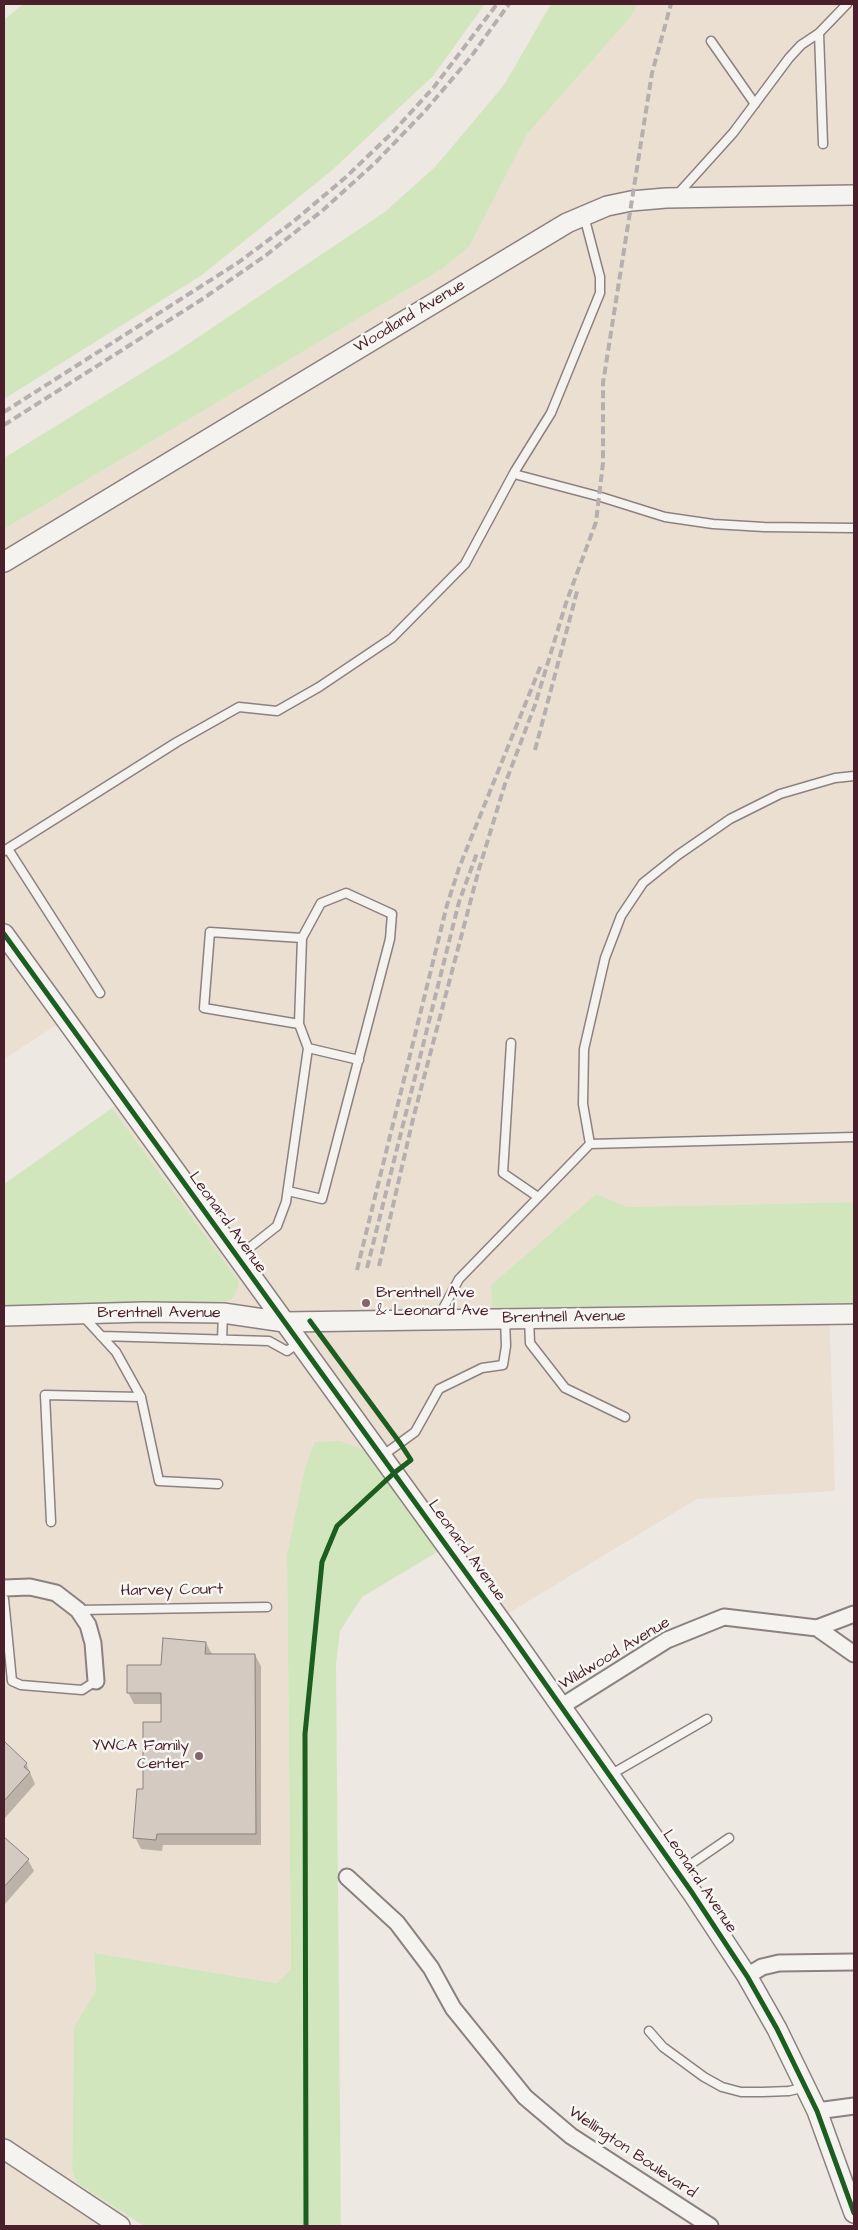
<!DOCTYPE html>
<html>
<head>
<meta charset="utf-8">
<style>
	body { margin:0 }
	#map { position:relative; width:858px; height:2230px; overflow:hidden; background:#ede8e2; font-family:"Architects Daughter",sans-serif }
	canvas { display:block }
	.frame { position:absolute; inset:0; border:5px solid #4a1f2b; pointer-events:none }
</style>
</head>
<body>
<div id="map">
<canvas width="858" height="2230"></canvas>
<div class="frame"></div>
</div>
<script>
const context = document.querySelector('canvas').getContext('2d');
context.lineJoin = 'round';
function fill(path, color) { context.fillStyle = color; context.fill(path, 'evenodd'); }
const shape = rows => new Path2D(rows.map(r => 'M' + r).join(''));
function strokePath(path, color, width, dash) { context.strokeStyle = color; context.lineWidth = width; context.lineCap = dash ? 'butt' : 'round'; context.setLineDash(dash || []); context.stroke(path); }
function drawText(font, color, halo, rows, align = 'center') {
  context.font = font + ' "Architects Daughter",sans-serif'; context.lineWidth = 5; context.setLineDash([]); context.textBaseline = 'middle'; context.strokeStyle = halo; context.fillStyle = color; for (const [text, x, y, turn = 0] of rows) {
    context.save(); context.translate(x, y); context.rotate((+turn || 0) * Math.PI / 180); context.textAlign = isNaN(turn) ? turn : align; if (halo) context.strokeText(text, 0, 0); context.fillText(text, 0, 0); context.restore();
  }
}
const built = shape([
	[638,4,854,4,854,1202,628,1207,596,1194,491,1285,492,1307,829,1303,835,1491,697,1499,492,1623,366,1451,287,1555,291,1969,278,1983,94,1953,96,1990,74,2027,72,2170,77,2183,129,2217,129,2226,4,2226,4,1305,217,1304,238,1280,112,1108,122,1100,64,1020,4,1059,4,529,442,269,469,247,528,133,630,18]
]);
const green = shape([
	[23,4,485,4,433,76,330,172,202,275,4,399,4,20],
	[551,4,638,4,630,18,528,133,469,247,442,269,4,529,4,458,179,350,386,211,436,166,504,85],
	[112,1108,238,1280,238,1288,232,1299,217,1304,4,1305,4,1184],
	[596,1194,628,1207,854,1202,854,1303,492,1308,491,1285],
	[340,1441,366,1451,439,1551,362,1597,340,1631,336,1665,341,2226,144,2226,77,2183,72,2170,74,2027,96,1990,94,1953,277,1983,291,1969,287,1555,305,1468,315,1442]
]);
const shadow = shape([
	[206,1643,212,1654,255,1655,261,1666,261,1845,163,1845,162,1851,141,1849,135,1837,144,1791,163,1723,163,1704,134,1704,128,1692,162,1666],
	[4,1743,26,1763,35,1784,4,1819],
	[4,1838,28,1860,34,1871,4,1905]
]);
const building = shape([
	[163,1638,206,1642,205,1654,255,1654,256,1834,157,1834,156,1840,133,1838,137,1789,143,1789,143,1722,161,1722,161,1693,127,1693,127,1665,161,1665,163,1638],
	[4,1741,27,1763,24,1767,30,1772,4,1801,4,1741],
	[4,1837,29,1859,4,1887,4,1837]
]);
const service = shape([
	[819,33,823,144],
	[711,41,755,104],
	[677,195,733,133,789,58,801,45,819,33,847,4],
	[514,474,601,497,665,517,713,524,764,527,854,528],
	[8,849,100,993],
	[4,851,177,742,239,707,277,711,319,687,392,638,465,564,515,471,551,413,600,293,600,277,584,216],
	[511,1043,503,1173,538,1197],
	[308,1048,359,1060],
	[590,1144,583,1104,584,1049,605,958,621,916,643,883,678,855,730,819,780,794,835,778,854,776],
	[288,1191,322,1199,390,939,392,914,346,893,321,903,302,938],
	[239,1256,277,1226,286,1202,308,1048,299,1024,302,938,210,932,204,1008,299,1024],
	[82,1315,116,1352,141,1397,159,1481,218,1484],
	[438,1318,459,1279,590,1144,854,1137],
	[529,1318,530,1343,565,1388,625,1417],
	[101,1336,269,1341,287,1351,298,1343],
	[222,1340,223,1314],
	[382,1456,415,1432,439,1389,482,1368,503,1365,506,1346,505,1319],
	[51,1522,45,1395,141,1397],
	[4,1599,12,1681,21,1685,82,1690,96,1681],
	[78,1610,267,1607],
	[610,1775,707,1719],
	[678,1873,729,1838],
	[649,2031,663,2047,704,2077,722,2087,741,2092,763,2092,789,2091,806,2087]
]);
const minor = shape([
	[4,1588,30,1587,56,1593,78,1610,88,1625,93,1643,96,1681],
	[817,1628,854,1614],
	[562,1706,667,1640,724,1617,817,1628,854,1654],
	[347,1877,397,1923,431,1968,453,2008,525,2097,571,2136,710,2226],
	[747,1976,762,1967,779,1963,854,1962],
	[817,2111,854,2106]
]);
const tertiary = shape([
	[4,562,567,223,607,206,631,201,666,198,854,195],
	[4,934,508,1631,693,1894,747,1976,777,2029,817,2111,854,2213],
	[4,1316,144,1312,223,1313,284,1322,854,1314],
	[4,2149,120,2226]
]);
const rail = shape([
	[4,412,239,262,294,221,346,177,392,133,434,87,497,4],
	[4,425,204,298,265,256,323,210,376,162,425,111,470,58,509,4],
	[535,750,578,588],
	[379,1266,413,1119,479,869,505,784,535,705,566,603,596,522,603,463,603,383,652,73,671,4],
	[367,1268,459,902,477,853],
	[357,1270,447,905,459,868,541,665]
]);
const cycleway = shape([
	[4,934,508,1631,693,1894,747,1976,777,2029,817,2111,854,2213],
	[306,2226,305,1734,322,1562,337,1526,394,1473,411,1460,400,1443,310,1321]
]);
const markers = [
	[366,1303,5,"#83656b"],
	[199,1756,5,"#83656b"]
];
const streetNames = [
	["Woodland Avenue",410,317,-31],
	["Leonard Avenue",227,1223,54],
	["Brentnell Avenue",159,1314],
	["Brentnell Avenue",564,1318,-1],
	["Leonard Avenue",466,1551,54],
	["Harvey Court",172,1591,-1],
	["Wildwood Avenue",615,1654,-31],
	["Leonard Avenue",699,1882,56],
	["Wellington Boulevard",632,2153,34]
];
const poiNames = [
	["Brentnell Ave",376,1294],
	["& Leonard Ave",376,1312],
	["YWCA Family",189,1747,"right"],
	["Center",189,1765,"right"]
];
fill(built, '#ebdfd2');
fill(green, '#d2e6be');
fill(shadow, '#0003');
fill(building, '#d5cac1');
strokePath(building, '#8c8181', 1);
strokePath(service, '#8c8181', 11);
strokePath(minor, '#8c8181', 19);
strokePath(tertiary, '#8c8181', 22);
strokePath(service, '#f4f3f0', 8);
strokePath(minor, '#f4f3f0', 15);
strokePath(tertiary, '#f4f3f0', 19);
strokePath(rail, '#b5b0af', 4, [8, 4]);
strokePath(cycleway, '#1b5e20', 5);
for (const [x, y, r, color] of markers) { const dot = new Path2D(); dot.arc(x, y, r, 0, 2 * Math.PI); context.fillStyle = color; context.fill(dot); strokePath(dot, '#f6f6f2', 2); }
drawText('16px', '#4a1f2b', '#f6f6f2', streetNames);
drawText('16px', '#4a1f2b', '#f6f6f2', poiNames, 'left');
</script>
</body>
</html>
